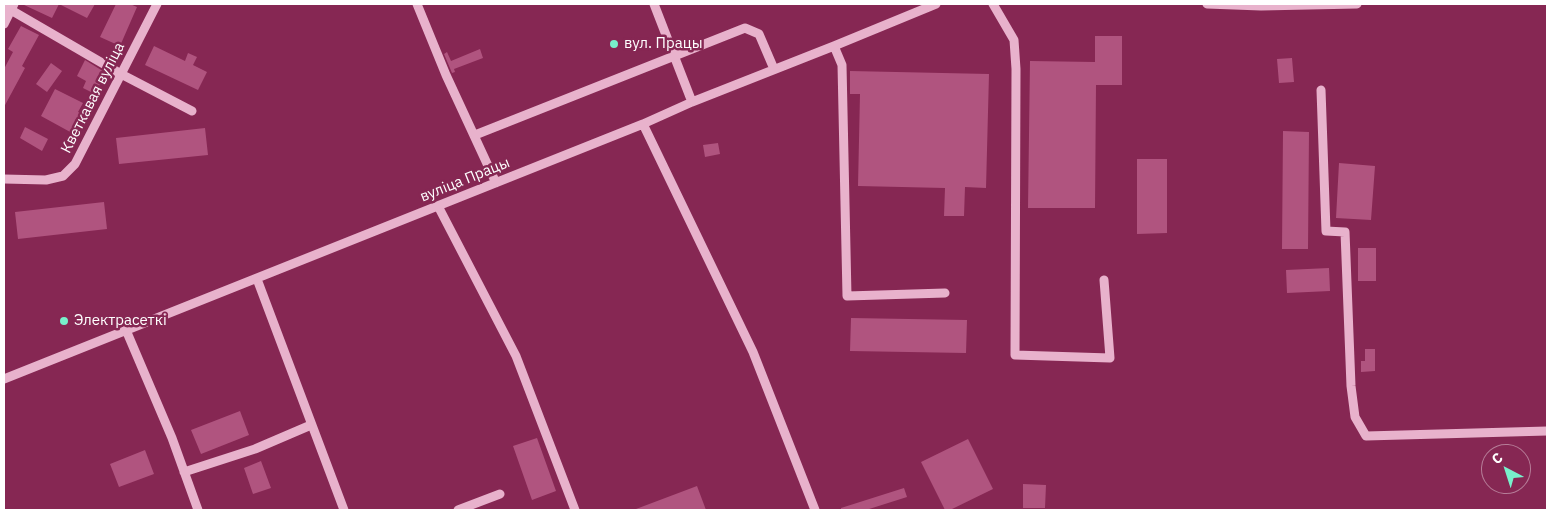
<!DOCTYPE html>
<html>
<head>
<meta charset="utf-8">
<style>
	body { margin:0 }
	#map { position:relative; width:1551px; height:514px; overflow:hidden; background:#862753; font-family:"IBM Plex Sans",sans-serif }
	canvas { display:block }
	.frame { position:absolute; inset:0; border:5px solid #fff; pointer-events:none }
	.north { position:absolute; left:1481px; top:444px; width:50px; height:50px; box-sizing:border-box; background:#862753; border:1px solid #b67d98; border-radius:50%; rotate:320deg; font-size:14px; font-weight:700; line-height:20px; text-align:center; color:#fff }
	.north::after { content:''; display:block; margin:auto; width:18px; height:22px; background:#78f0cb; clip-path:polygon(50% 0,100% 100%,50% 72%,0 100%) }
</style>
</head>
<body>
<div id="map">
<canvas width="1551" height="514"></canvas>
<div class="frame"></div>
<div class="north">С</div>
</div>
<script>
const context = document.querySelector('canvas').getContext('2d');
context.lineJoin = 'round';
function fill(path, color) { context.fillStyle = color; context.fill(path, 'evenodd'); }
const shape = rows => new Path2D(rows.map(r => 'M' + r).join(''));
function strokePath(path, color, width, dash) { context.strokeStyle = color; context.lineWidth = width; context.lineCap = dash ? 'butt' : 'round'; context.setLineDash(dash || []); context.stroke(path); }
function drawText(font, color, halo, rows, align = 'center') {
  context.font = font + ' "IBM Plex Sans",sans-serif'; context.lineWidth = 5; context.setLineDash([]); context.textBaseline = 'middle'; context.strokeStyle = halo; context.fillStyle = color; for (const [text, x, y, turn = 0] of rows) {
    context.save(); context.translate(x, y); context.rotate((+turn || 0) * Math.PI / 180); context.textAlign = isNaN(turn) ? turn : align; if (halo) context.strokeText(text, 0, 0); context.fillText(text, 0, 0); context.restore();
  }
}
const building = shape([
	[22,4,59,4,52,18],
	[59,4,95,4,87,18],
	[116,4,130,4,137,7,120,46,100,37],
	[21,26,39,35,22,66,25,68,4,107,4,69,13,52,8,49],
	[1095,36,1122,36,1122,85,1096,85,1095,208,1028,208,1030,61,1095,62],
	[154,46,185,61,188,53,197,57,193,65,207,72,198,90,145,65],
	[480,49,483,58,454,69,455,72,452,73,444,54,447,52,451,61],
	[1292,58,1294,82,1279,83,1277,59],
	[85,60,106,73,95,94,83,88,86,81,77,76],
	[51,63,62,71,47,92,36,84],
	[850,71,989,74,986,188,965,187,964,216,944,216,945,188,858,186,860,94,850,94],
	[55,89,83,103,78,112,82,114,72,133,41,116],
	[25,127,48,139,42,151,20,138],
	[205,128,208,155,119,164,116,138],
	[1283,131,1309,132,1308,249,1282,249],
	[718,143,720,154,705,157,703,145],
	[1137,159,1167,159,1167,233,1137,234],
	[1339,163,1375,166,1371,220,1336,218],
	[104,202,107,229,18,239,15,212],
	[1358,248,1376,248,1376,281,1358,281],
	[1329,268,1330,291,1287,293,1286,270],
	[851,318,967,320,966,353,850,351],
	[1365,349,1375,349,1375,371,1361,372,1361,361,1365,361],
	[240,411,249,435,201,454,191,430],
	[537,438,556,491,532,500,513,446],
	[968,439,993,489,950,510,945,510,921,462],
	[145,450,154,474,119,487,110,464],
	[261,461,271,488,253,494,244,468],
	[1023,484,1046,485,1045,508,1023,508],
	[697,486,706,510,636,510,636,509],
	[904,488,907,497,866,510,841,510,841,508]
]);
const minor = shape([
	[417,4,446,75,496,183],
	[654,4,692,102],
	[993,4,1014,40,1016,69,1015,355,1110,358,1104,280],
	[1207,4,1261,6,1357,4],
	[4,6,121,74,192,111],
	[4,24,14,4],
	[834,46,842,65,847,296,945,293],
	[1321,90,1326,231,1345,232,1351,386,1355,417,1366,436,1547,431],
	[643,124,753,352,815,510],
	[475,135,745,28,759,34,774,69],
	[4,179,46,180,63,176,75,164,157,4],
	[438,206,516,356,575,510],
	[257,279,344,510],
	[126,330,172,438,198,510],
	[4,379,643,124,692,102,834,46,936,4],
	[184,472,255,449,311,425],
	[458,510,500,494]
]);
const markers = [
	[614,44,5,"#78f0cb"],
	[64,321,5,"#78f0cb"]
];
const poiNames = [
	["вул. Працы",624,44],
	["Электрасеткі",74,321]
];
const streetNames = [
	["Кветкавая вуліца",93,98,-63],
	["вуліца Працы",465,180,-22]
];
fill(building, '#b0547f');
strokePath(minor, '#e8b2cc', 9);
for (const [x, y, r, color] of markers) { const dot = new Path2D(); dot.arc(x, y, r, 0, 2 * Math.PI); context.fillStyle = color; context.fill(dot); strokePath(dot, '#862753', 2); }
drawText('15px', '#fff', '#862753', poiNames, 'left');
drawText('15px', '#fff', '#862753', streetNames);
</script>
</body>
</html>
